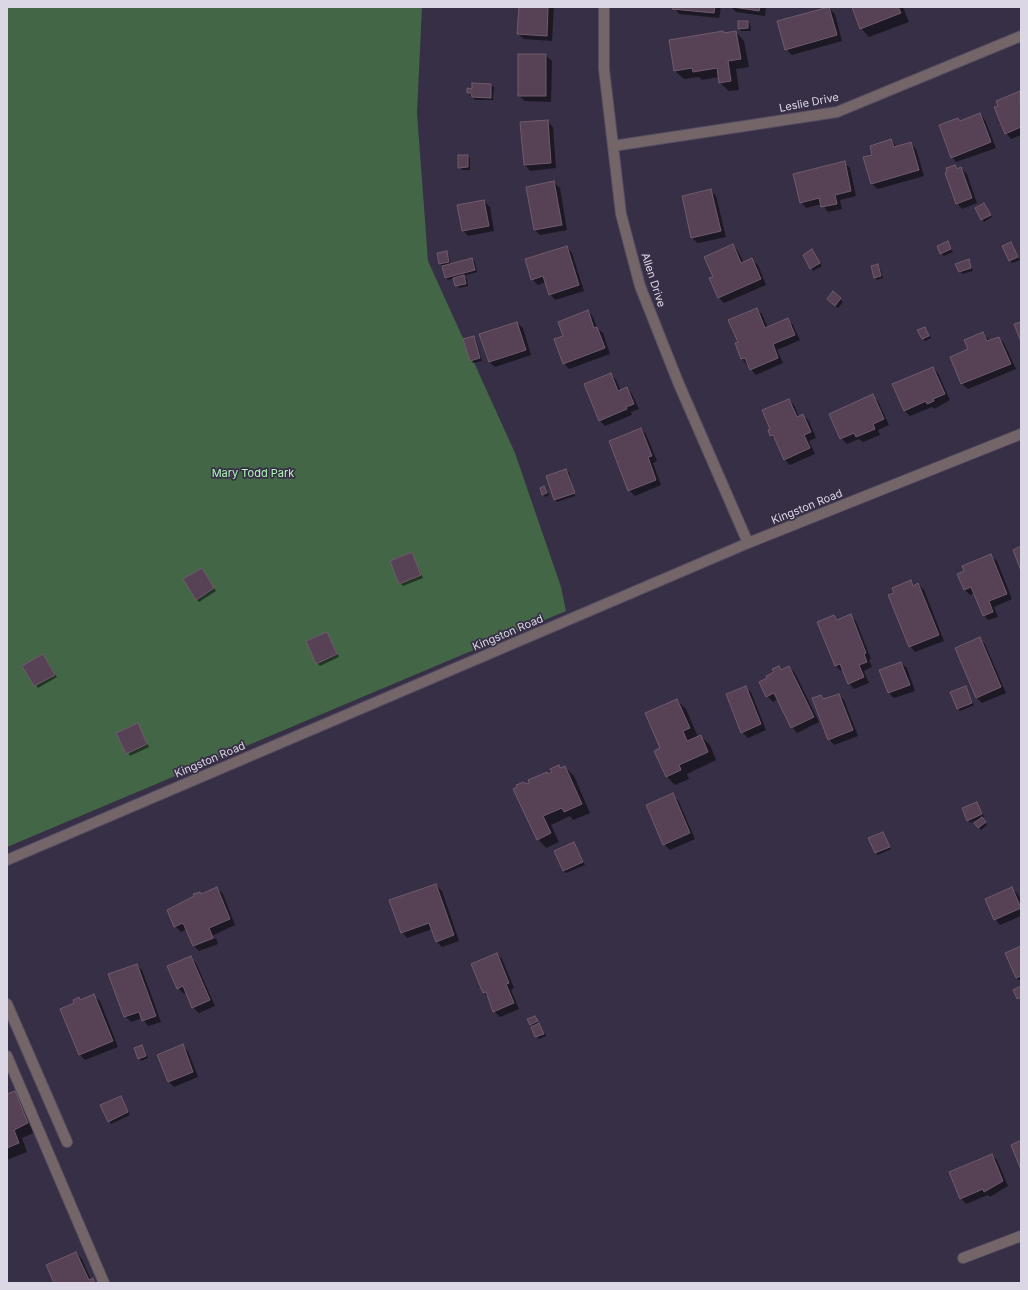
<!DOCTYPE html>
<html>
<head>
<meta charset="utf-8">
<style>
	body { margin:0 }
	#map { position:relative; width:1028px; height:1290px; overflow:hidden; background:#372f45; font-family:Inter,sans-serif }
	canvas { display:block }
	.frame { position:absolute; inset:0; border:8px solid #dcd7e5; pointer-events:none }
</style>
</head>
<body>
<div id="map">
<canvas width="1028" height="1290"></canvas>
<div class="frame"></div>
</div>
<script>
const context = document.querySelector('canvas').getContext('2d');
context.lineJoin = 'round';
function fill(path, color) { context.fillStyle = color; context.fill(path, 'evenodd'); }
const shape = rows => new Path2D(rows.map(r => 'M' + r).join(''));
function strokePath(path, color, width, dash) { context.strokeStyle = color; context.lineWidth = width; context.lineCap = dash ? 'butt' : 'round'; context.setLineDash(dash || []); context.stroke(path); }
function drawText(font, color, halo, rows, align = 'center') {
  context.font = font + ' Inter,sans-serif'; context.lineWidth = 3.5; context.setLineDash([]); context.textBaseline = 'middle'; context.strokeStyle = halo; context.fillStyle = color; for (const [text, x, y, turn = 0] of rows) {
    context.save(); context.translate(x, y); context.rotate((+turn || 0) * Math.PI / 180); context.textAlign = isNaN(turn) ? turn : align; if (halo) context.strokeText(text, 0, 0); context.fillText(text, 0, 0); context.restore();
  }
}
const green = shape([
	[7,7,422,7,417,113,428,261,515,453,561,587,566,611,7,847]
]);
const shadow = shape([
	[520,7,554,7,552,41,524,39,518,34],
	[674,7,721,7,719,18,679,14],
	[731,7,766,7,765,16,736,12],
	[853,7,903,7,909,22,869,37,861,28],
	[829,8,835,14,842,41,792,55,786,49],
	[748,22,750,24,751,31,741,31,739,28],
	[723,32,725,34,736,32,744,41,749,67,736,69,739,90,729,91,720,83,719,77,702,80,699,77,684,79,675,71],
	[546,55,552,61,551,102,525,101,519,96],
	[491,85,494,87,493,100,475,100,468,93],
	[1021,91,1021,135,1011,139,1006,133,997,102],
	[980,114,985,120,996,148,956,162,951,156,958,119,961,121],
	[547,121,553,127,556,168,530,171,525,165],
	[891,140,897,147,910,143,916,149,924,176,878,189,872,184,873,156],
	[468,156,470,158,470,170,462,170,459,167],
	[844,163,850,168,856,196,840,200,842,209,828,212,822,204,806,208,801,202],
	[955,166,958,170,961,168,967,174,977,203,962,209,957,203],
	[554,183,560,188,567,230,540,235,535,230],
	[710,190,716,196,726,237,698,243,692,238,683,196],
	[484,201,490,207,494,231,468,236,463,230],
	[984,204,992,217,984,222,982,219],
	[948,242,953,252,944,256,941,253],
	[1011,243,1020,260,1012,263,1010,260],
	[733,245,738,251,744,263,752,260,758,265,766,285,724,303,718,297,714,277],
	[567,247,572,253,584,291,555,300,550,294,546,282,538,285,532,279],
	[812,251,822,266,813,271,811,268],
	[447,252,449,255,451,265,472,260,475,262,477,272,464,276,467,279,468,286,459,288,454,278,448,280,445,277,438,254],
	[968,261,973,271,962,274,957,265],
	[878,265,880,268,883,278,877,280,874,277],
	[833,293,843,302,838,308,830,302],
	[756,309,762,314,768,328,788,319,793,325,800,340,777,350,783,363,756,375,742,359,736,344,739,342],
	[588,311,593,317,597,328,603,333,610,354,569,369,564,363,564,336],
	[517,323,523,328,531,355,495,367,489,362],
	[924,328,931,338,925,341,923,338],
	[983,333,990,341,999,338,1004,343,1016,369,968,389,962,384,951,358,970,350],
	[473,337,476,339,482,361,473,363,471,361],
	[933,368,938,373,950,400,934,409,932,407,910,416,904,410],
	[611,374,616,380,621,391,627,388,632,394,639,409,631,412,632,415,605,426,599,420],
	[873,396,878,401,889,425,878,430,880,435,863,442,859,439,847,444,841,438],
	[788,400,794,405,799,417,803,415,809,421,816,438,809,441,815,454,790,465,785,460,776,441,771,435,772,430],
	[641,429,646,434,657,461,653,463,661,485,635,496,629,490],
	[566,470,569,472,575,496,557,502,555,500,547,476],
	[544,488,549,495,545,497,543,494],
	[412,554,423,578,403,586,400,583],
	[991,556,997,561,1012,599,994,607,998,617,988,620,983,614,974,593,970,595,964,589,965,572],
	[202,569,216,591,199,602,196,599],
	[910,581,915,586,918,584,924,590,944,641,915,652,910,646,895,593],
	[834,616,838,620,850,616,856,621,871,659,869,660,872,667,864,671,869,683,854,689,849,683,844,670,841,671,836,666],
	[327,633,339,657,320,666,317,663],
	[979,639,985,644,1006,693,982,703,976,697],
	[43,655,57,677,38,688,24,666],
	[901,663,907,668,915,691,894,698,889,693],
	[779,667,782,670,789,667,795,673,819,722,797,733,792,727,778,699,773,702,767,696,775,673],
	[745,687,751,692,766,730,748,738,742,732],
	[965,687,974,705,960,711,958,709],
	[838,695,844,700,858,736,834,745,829,739,820,696,824,700],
	[677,700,686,709,698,737,701,736,710,745,716,760,687,774,689,779,675,785,666,776,661,749],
	[137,724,149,747,130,756,118,733],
	[559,766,561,769,565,767,574,776,590,813,573,820,570,816,551,825,559,842,546,848,538,839,526,785,548,775],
	[672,795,678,800,695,839,670,850,664,844],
	[977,803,984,817,981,818,987,825,981,830,976,823,981,818,970,823,968,820],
	[883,833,891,849,878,855,876,853],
	[574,844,585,865,566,873,564,871],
	[436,885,442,891,459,941,442,947,436,941,432,929,407,938,402,932],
	[217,888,223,894,235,925,195,944,195,946,216,938,218,944,199,951,194,946,187,929,181,932,175,926,202,895],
	[1012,889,1018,894,1021,902,1021,916,1000,925,995,919],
	[1021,947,1021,982,1017,978],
	[497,954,502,959,514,988,511,990,519,1009,500,1017,494,1011,489,998,484,993,472,964],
	[191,957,196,963,215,1006,199,1013,193,1007,186,992,184,994,178,988],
	[136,965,142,970,161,1022,148,1026,142,1018,131,1022,125,1016],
	[94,996,100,1001,118,1047,85,1060,80,1055,81,1001],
	[535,1017,546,1036,539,1039,531,1024],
	[142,1046,148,1058,141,1061,139,1058],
	[182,1046,188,1051,198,1077,174,1087,168,1081],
	[14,1092,23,1101,36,1132,22,1138,27,1152,7,1160,7,1095],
	[120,1097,130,1115,111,1124,109,1121],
	[992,1155,997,1160,1008,1186,990,1197,988,1195,966,1204,961,1198],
	[76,1253,82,1259,91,1280,93,1279,97,1283,55,1283]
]);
const building = shape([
	[519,7,548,7,547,36,517,34,519,7],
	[673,7,715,7,714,13,672,9,673,7],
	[733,7,760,7,759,11,733,7],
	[829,7,837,35,785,50,777,21,829,7],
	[852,7,898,7,901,13,860,29,852,7],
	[738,21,748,21,748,28,738,29,738,21],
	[723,31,724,33,736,31,741,59,728,61,731,81,719,83,717,68,693,72,692,68,674,71,669,40,723,31],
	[518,54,546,54,546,96,518,96,518,54],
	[472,83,491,84,491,98,472,97,471,93,467,93,467,88,472,89,472,83],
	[1020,91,1021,127,1005,134,994,107,998,106,996,101,1020,91],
	[980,113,991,142,951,158,939,125,958,118,960,121,980,113],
	[548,120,551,163,524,165,520,122,548,120],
	[891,139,894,147,911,142,919,170,871,184,863,157,872,155,870,146,891,139],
	[458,155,468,155,468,167,458,168,458,155],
	[845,161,851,191,835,195,837,204,821,207,819,198,800,203,793,174,845,161],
	[955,165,957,169,961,167,972,198,956,204,945,173,947,172,946,168,955,165],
	[554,181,562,225,534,230,526,187,554,181],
	[711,189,721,231,691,238,682,196,711,189],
	[484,200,489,226,462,231,457,205,484,200],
	[984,203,991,215,981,220,975,208,984,203],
	[948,241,951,249,940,254,937,246,948,241],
	[1011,242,1018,257,1009,261,1002,246,1011,242],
	[733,244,741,263,752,258,761,279,718,298,709,278,713,277,704,257,733,244],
	[567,246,579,285,549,295,543,276,531,280,525,259,567,246],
	[812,249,820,263,810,269,803,255,812,249],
	[447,251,449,262,439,264,437,253,447,251],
	[472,258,475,270,445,278,442,266,472,258],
	[969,259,971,268,959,272,955,264,969,259],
	[878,264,881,276,874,278,871,266,878,264],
	[464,275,466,284,455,286,453,278,464,275],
	[833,291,841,298,835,306,827,299,833,291],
	[757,308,765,328,788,318,795,335,773,344,778,358,750,370,745,358,741,359,735,343,738,342,728,320,757,308],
	[588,310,594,328,597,327,605,348,563,364,554,339,563,336,558,322,588,310],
	[517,322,526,350,489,362,479,334,517,322],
	[1021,322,1021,342,1014,324,1021,322],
	[925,327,929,336,922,339,917,330,925,327],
	[983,332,987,341,999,337,1011,364,961,384,950,357,968,349,964,340,983,332],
	[474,336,480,358,470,361,463,339,474,336],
	[933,367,945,394,933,399,934,401,927,404,926,401,904,411,892,384,933,367],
	[611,373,618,391,627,387,634,404,626,407,627,409,599,421,584,384,611,373],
	[873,394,884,419,873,424,875,429,856,437,854,433,840,439,829,414,873,394],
	[789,399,797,417,803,414,811,432,804,435,810,448,784,460,773,435,770,436,768,430,770,429,762,410,789,399],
	[641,428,652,456,648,457,656,480,628,491,609,441,641,428],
	[566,469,575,493,554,500,546,476,566,469],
	[544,486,547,493,542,495,540,488,544,486],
	[1021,546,1021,571,1013,550,1021,546],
	[412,552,421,575,399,584,390,561,412,552],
	[991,554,1007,594,989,601,993,612,983,616,971,587,964,590,957,574,964,571,962,566,991,554],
	[202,568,214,588,196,600,183,579,202,568],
	[911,580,913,586,918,583,939,635,909,647,888,595,894,593,892,588,911,580],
	[851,614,866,653,864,654,867,662,859,665,864,677,848,684,840,664,835,666,817,622,834,615,837,620,851,614],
	[327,632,337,654,316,664,306,641,327,632],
	[980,637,1001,687,976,698,955,648,980,637],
	[43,654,55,675,34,686,22,666,43,654],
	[901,662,910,685,888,693,879,670,901,662],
	[779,666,781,670,789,666,814,717,791,728,774,693,766,697,759,682,767,678,766,676,774,672,772,669,779,666],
	[746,686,761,724,741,733,726,694,746,686],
	[966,686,972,703,957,709,950,692,966,686],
	[839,694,853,730,828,740,812,698,821,695,823,699,839,694],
	[677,699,690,728,683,731,687,741,701,735,708,752,679,765,681,770,666,777,654,751,660,748,645,713,677,699],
	[138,723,147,744,126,754,116,733,138,723],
	[559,765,560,768,565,766,582,804,564,812,562,808,543,816,551,833,537,840,513,789,517,787,516,785,524,782,526,784,529,783,528,780,547,772,548,774,552,772,550,769,559,765],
	[673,793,690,833,663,845,646,805,673,793],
	[977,802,982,814,967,821,962,808,977,802],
	[982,817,986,822,978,828,974,823,982,817],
	[883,832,890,847,875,853,868,838,883,832],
	[574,842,583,862,563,871,554,851,574,842],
	[436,884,454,935,436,942,429,923,401,933,389,900,436,884],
	[217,887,230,919,209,928,213,938,193,946,183,923,174,927,167,910,194,896,193,894,200,892,201,894,217,887],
	[1012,887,1021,908,994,920,985,899,1012,887],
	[1021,946,1021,976,1016,978,1005,953,1021,946],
	[497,953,509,983,506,984,514,1003,493,1012,486,992,483,993,471,964,497,953],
	[191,956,210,1000,192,1008,183,986,177,989,167,966,191,956],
	[137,964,156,1016,142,1021,139,1012,124,1017,108,974,137,964],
	[1021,986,1021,997,1017,999,1013,990,1021,986],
	[94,994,113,1041,79,1055,60,1009,74,1003,73,1000,79,997,80,1000,94,994],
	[535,1016,538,1021,530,1025,527,1019,535,1016],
	[539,1023,544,1034,535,1037,531,1027,539,1023],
	[183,1044,193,1072,168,1082,157,1055,183,1044],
	[142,1045,146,1056,138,1059,134,1048,142,1045],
	[15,1091,28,1123,14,1130,19,1143,7,1148,7,1094,15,1091],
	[121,1096,128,1112,108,1122,100,1105,121,1096],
	[1021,1140,1021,1170,1011,1145,1021,1140],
	[992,1154,1003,1181,984,1192,983,1189,960,1199,949,1172,992,1154],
	[76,1252,89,1280,93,1278,95,1283,54,1283,46,1265,76,1252]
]);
const lane = shape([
	[7,1004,67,1142],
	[7,1056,104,1283]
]);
const street = shape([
	[604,7,604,69,621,214,640,286,678,382,748,543],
	[613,146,837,112,1021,36],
	[7,860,748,543,1021,434],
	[963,1258,1021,1236]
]);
const streetNames = [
	["Leslie Drive",809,103,-11],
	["Allen Drive",653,280,72],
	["Kingston Road",807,507,-22],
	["Kingston Road",508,633,-23],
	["Kingston Road",210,760,-23]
];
const parkNames = [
	["Mary Todd Park",253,474]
];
fill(green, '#436647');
fill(shadow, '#0007');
fill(building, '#564254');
strokePath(building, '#705b6d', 1);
strokePath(lane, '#554d62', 12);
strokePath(street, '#554d62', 12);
strokePath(lane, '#746668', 10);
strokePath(street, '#746668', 10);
drawText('11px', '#dcd7e5', '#372f45', streetNames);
drawText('11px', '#b1f8b9', '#372f45', parkNames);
</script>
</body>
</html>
